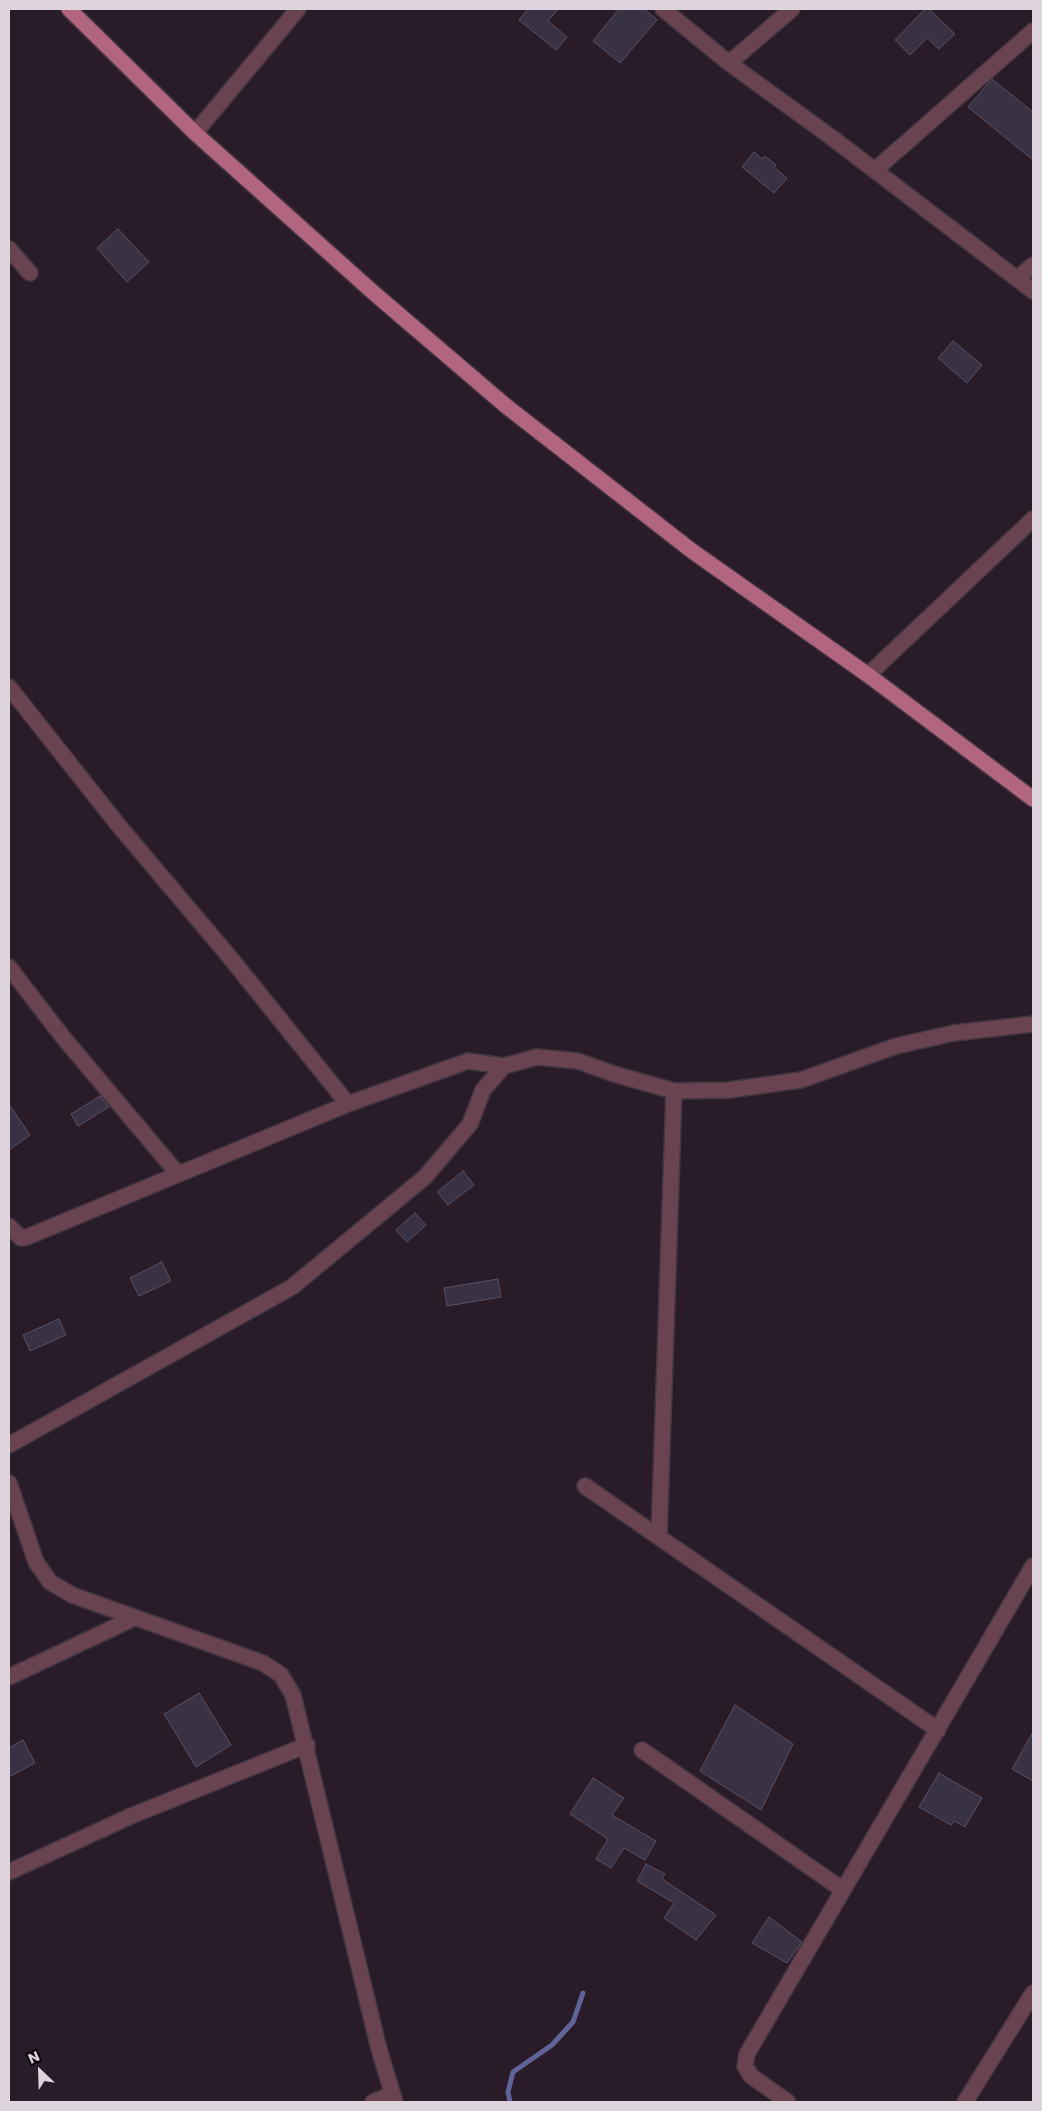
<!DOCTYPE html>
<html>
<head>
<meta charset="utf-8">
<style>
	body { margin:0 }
	#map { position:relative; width:1042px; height:2111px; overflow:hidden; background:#2a1b28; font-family:Poppins,sans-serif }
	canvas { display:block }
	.frame { position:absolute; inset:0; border:10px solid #ded4dd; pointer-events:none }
	.north { position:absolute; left:15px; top:2046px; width:50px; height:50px; -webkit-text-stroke:4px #0e080e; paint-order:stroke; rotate:336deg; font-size:14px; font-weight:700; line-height:20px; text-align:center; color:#ded4dd }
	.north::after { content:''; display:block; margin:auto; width:18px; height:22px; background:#ded4dd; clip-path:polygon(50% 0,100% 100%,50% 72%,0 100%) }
</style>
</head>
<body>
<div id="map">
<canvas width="1042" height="2111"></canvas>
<div class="frame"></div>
<div class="north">N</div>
</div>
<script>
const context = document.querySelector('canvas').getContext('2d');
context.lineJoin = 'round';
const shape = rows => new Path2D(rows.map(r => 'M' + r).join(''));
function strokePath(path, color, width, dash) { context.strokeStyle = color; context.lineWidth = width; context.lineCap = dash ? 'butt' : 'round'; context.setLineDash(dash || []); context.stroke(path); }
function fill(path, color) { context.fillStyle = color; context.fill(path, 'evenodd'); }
const stream = shape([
	[510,2102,508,2092,513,2072,552,2045,573,2022,583,1993]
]);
const building = shape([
	[528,9,558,9,548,21,567,37,556,50,519,20,528,9],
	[619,9,644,9,657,20,620,63,593,41,619,9],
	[925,9,929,9,955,34,939,49,927,38,910,55,895,40,925,9],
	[992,79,1033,112,1033,160,968,107,992,79],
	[754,152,762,159,765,156,776,165,774,167,787,178,774,193,742,167,754,152],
	[118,229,149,262,127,282,97,248,118,229],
	[953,341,982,365,967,383,938,358,953,341],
	[100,1096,109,1107,78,1126,71,1114,100,1096],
	[9,1104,30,1135,9,1150,9,1104],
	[463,1171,474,1185,448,1205,437,1192,463,1171],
	[415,1213,426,1225,407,1242,396,1230,415,1213],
	[162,1262,171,1281,139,1296,130,1278,162,1262],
	[498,1279,501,1297,447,1306,444,1288,498,1279],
	[59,1319,66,1335,30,1351,23,1335,59,1319],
	[199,1693,231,1745,196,1767,164,1714,199,1693],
	[735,1705,793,1744,761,1810,700,1771,735,1705],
	[1033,1732,1033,1781,1012,1769,1033,1732],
	[23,1740,35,1763,9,1777,9,1748,23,1740],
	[939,1773,982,1798,965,1827,954,1821,951,1825,919,1807,939,1773],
	[593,1778,624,1798,612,1815,656,1841,645,1860,624,1848,611,1868,596,1859,608,1839,570,1814,593,1778],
	[646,1864,665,1874,662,1879,716,1915,696,1940,664,1918,674,1903,637,1881,646,1864],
	[769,1917,802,1942,787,1963,752,1943,769,1917]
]);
const minor = shape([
	[663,9,729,63,831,137,1033,291],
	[729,63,792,9],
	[195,133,298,9],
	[875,170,1033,31],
	[9,249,30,273],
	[1017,279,1033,265],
	[868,675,1033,519],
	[9,687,119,826,228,955,348,1104],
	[9,967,62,1036,178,1174],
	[9,1226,21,1238,27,1237,348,1104,468,1061,504,1066],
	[9,1445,292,1287,425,1177,470,1124,483,1090,504,1066,537,1057,578,1061,614,1074,674,1091,729,1090,801,1080,896,1046,954,1033,1033,1024],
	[9,1483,36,1562,50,1582,72,1595,263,1663,281,1675,293,1695,379,2049,395,2102],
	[585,1486,938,1730],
	[659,1537,674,1091],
	[9,1677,134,1618],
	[642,1750,843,1890],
	[9,1872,131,1816,307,1745],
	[373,2102,392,2094],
	[788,2102,751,2076,745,2066,747,2054,1033,1566],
	[965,2102,1033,1993]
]);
const primary = shape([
	[69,9,195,133,375,294,506,406,692,551,868,675,1033,799]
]);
strokePath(stream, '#5f6398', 5);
fill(building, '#383244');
strokePath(building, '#585165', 1);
strokePath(minor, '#433541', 18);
strokePath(primary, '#433541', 18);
strokePath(minor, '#694450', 15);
strokePath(primary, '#b1657f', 15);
</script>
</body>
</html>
